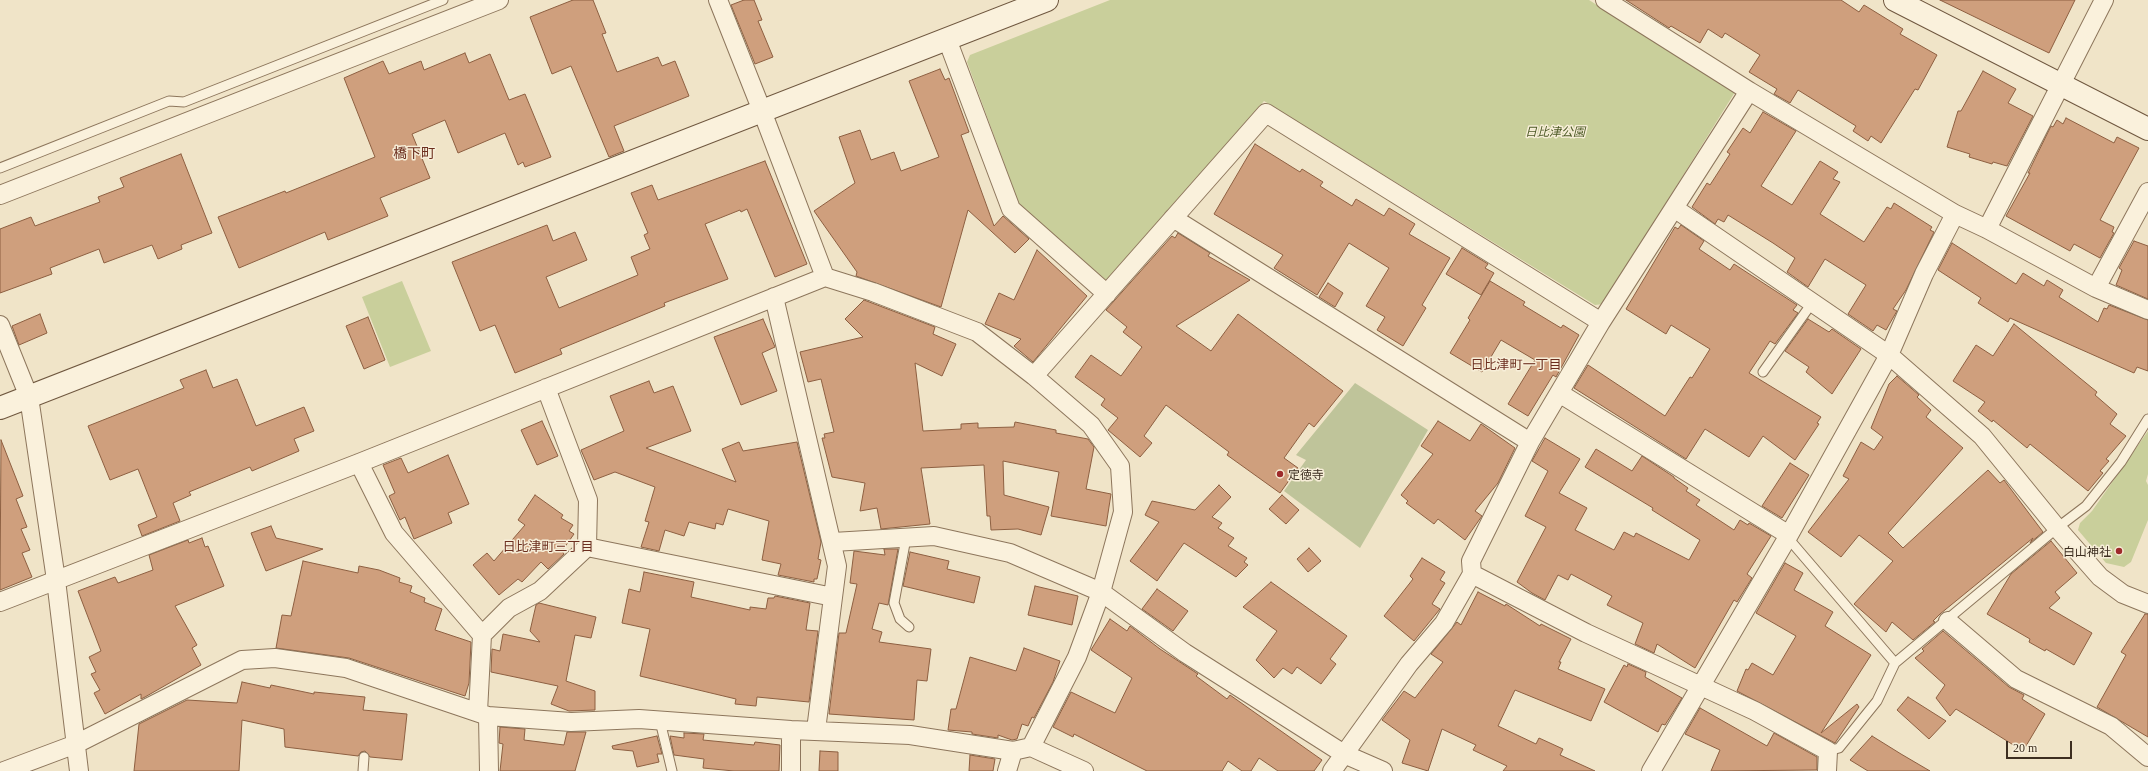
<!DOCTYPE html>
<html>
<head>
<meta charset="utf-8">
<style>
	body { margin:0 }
	#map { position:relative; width:2148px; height:771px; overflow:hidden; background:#f0e4c8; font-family:Georgia,serif }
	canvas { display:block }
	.scale { position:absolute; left:2006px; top:741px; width:66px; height:18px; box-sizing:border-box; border:2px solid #3d2e20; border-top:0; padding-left:5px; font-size:12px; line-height:14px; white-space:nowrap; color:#3d2e20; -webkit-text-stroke:3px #f7eed8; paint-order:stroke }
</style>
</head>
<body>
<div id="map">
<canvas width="2148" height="771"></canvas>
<div class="scale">20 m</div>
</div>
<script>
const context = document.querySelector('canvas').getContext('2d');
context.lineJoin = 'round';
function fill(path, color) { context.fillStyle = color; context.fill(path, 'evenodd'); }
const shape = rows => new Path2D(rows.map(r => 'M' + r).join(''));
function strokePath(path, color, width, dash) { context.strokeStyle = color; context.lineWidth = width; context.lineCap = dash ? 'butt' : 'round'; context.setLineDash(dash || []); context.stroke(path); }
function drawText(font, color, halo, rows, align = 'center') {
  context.font = font + ' Georgia,"Noto Sans JP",serif'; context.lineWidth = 3; context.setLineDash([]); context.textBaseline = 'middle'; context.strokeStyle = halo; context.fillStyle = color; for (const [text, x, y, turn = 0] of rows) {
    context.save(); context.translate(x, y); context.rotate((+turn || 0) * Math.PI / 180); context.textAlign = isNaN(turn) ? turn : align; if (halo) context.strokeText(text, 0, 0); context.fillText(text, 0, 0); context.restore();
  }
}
const green = shape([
	[1110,0,1589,0,1735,92,1603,304,1595,305,1264,101,1106,280,1019,204,967,62,970,55],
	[402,281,431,351,390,367,362,297],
	[2148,431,2148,474,2146,481,2148,485,2148,520,2131,562,2124,567,2106,563,2078,530,2080,523,2092,511]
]);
const cemetery = shape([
	[1355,383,1428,430,1360,548,1284,491,1306,460,1296,455]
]);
const building = shape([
	[573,0,593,0,606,33,602,34,617,72,658,57,662,66,675,61,689,96,614,126,624,151,609,157,571,66,552,74,530,17,573,0],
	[744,0,754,0,762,20,758,21,773,57,755,64,731,5,744,0],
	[1626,0,1841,0,1859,12,1864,5,1903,29,1900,34,1937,55,1918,90,1915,89,1881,143,1871,136,1868,141,1853,131,1856,126,1798,90,1790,103,1774,94,1777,89,1749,72,1760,55,1725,33,1722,38,1708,29,1700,43,1671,26,1669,28,1666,26,1626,0],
	[1940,0,2075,0,2049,53,1940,0],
	[465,53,469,63,490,54,509,100,525,94,551,157,525,167,523,162,518,165,505,133,458,153,445,120,412,134,430,178,380,198,388,216,328,240,325,232,239,268,218,217,285,191,286,193,375,157,344,78,383,61,389,74,421,61,424,70,465,53],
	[940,69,945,80,949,78,969,132,961,135,994,226,1003,216,1029,239,1015,253,968,210,941,307,856,276,857,272,814,211,855,183,839,137,860,130,871,160,894,152,901,171,939,157,909,81,940,69],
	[1983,71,2016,89,2008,103,2033,116,2007,166,1993,162,1992,164,1969,157,1970,154,1947,147,1958,111,1961,111,1983,71],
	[1763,112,1796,131,1761,186,1792,205,1820,161,1838,172,1833,179,1840,182,1820,214,1864,242,1887,207,1891,209,1894,203,1932,227,1930,230,1934,232,1906,290,1893,309,1897,311,1886,330,1877,325,1873,331,1848,314,1866,285,1825,259,1808,287,1787,272,1795,258,1773,243,1728,215,1724,222,1718,219,1715,224,1692,207,1707,183,1710,185,1730,154,1727,152,1743,128,1750,133,1763,112],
	[2066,118,2114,143,2117,137,2139,148,2100,220,2114,227,2112,232,2114,233,2100,258,2074,244,2070,251,2006,216,2030,173,2028,173,2051,126,2053,127,2057,120,2063,124,2066,118],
	[1255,144,1300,172,1302,169,1323,182,1320,186,1352,206,1356,199,1384,216,1389,208,1415,224,1409,234,1450,258,1422,305,1426,308,1403,346,1377,330,1385,317,1366,306,1389,268,1349,243,1317,295,1274,268,1283,255,1214,214,1255,144],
	[181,154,212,233,181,245,182,249,158,259,152,245,104,263,99,249,50,268,52,274,0,293,0,229,31,217,35,226,100,202,98,197,124,187,120,178,181,154],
	[765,161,807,264,775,277,747,209,741,212,740,210,705,224,728,279,664,303,665,306,560,349,562,354,515,373,495,325,480,331,452,262,547,225,553,241,575,232,587,260,546,277,559,308,638,275,631,257,650,249,644,235,648,233,631,193,652,185,658,200,765,161],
	[1681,225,1704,241,1699,249,1730,270,1734,264,1797,305,1793,310,1798,313,1775,344,1770,341,1749,373,1821,417,1817,423,1819,424,1795,460,1763,436,1749,457,1705,429,1686,459,1574,388,1588,365,1665,416,1690,377,1692,378,1710,349,1671,325,1666,334,1626,309,1675,227,1678,229,1681,225],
	[1178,233,1210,253,1208,256,1250,280,1176,326,1211,351,1238,314,1343,391,1314,427,1309,423,1284,458,1298,468,1280,493,1227,455,1229,452,1166,405,1144,436,1152,443,1140,457,1108,430,1118,418,1101,405,1105,399,1075,377,1091,355,1121,376,1142,347,1123,332,1127,327,1106,310,1172,236,1175,238,1178,233],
	[2134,241,2148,246,2148,299,2116,285,2122,270,2119,268,2134,241],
	[1952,243,2016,284,2023,273,2044,286,2047,280,2063,290,2059,297,2098,322,2104,308,2107,309,2109,305,2148,320,2148,371,2137,367,2134,373,2010,318,2008,322,1978,303,1981,298,1938,270,1952,243],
	[1462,248,1488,264,1485,268,1494,273,1481,295,1446,274,1462,248],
	[1037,250,1087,296,1033,362,1014,346,1021,339,985,324,999,293,1014,300,1037,250],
	[1490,281,1525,302,1523,305,1561,328,1563,325,1579,335,1556,377,1553,375,1528,416,1508,404,1535,360,1501,340,1482,372,1450,353,1470,320,1468,318,1490,281],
	[1328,283,1343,293,1335,307,1319,297,1328,283],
	[864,300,935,327,933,334,956,344,942,376,915,363,923,431,961,429,961,424,978,423,978,428,1014,427,1015,422,1056,430,1056,433,1088,439,1094,447,1086,489,1111,494,1106,526,1051,516,1059,472,1003,461,1004,495,1049,507,1041,535,1018,529,991,530,990,516,987,516,984,465,921,468,930,524,881,529,877,508,860,511,865,483,832,477,822,438,825,438,824,434,834,432,821,379,808,382,800,352,863,337,845,319,864,300],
	[40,314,47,333,19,345,12,326,40,314],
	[368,317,385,360,364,369,346,326,368,317],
	[763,319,775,347,762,353,777,391,741,405,714,337,763,319],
	[1808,319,1829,332,1832,329,1861,349,1832,394,1806,372,1809,367,1785,351,1808,319],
	[2014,324,2097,392,2095,395,2117,414,2110,424,2126,436,2106,459,2109,461,2100,471,2103,473,2088,491,2030,444,2027,448,1993,420,1992,422,1978,411,1985,402,1953,381,1976,345,1993,356,2014,324],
	[206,370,213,388,237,379,256,426,304,407,314,431,294,439,299,451,252,471,250,467,189,492,191,495,173,503,180,521,142,536,138,525,157,517,138,469,110,480,88,426,184,388,180,380,206,370],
	[1897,376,1919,395,1917,397,1931,410,1926,417,1963,448,1888,533,1903,548,1988,470,2000,483,2004,480,2043,532,2030,543,2033,538,1940,614,1933,621,1935,622,1913,640,1892,622,1886,632,1854,604,1893,561,1859,535,1841,557,1808,532,1849,479,1843,476,1861,442,1874,450,1883,437,1871,428,1889,384,1897,376],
	[649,381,654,393,673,386,691,431,646,448,736,482,722,449,739,442,743,451,797,442,821,542,818,559,821,560,817,579,814,579,814,582,778,575,781,564,762,560,769,521,728,509,723,525,716,523,715,529,689,522,684,536,665,530,659,551,641,547,649,522,645,521,655,487,615,472,594,480,581,450,624,431,610,396,649,381],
	[542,421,558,456,537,465,521,430,542,421],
	[1438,421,1470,441,1481,424,1515,448,1498,483,1475,511,1482,516,1465,540,1438,519,1434,524,1406,503,1408,501,1401,495,1433,454,1421,446,1438,421],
	[1545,438,1580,459,1559,493,1587,508,1575,530,1614,550,1624,532,1634,537,1636,533,1689,560,1700,540,1652,510,1653,508,1585,467,1596,449,1632,471,1642,456,1674,477,1674,478,1688,488,1686,491,1700,500,1696,505,1734,530,1740,520,1748,525,1749,523,1771,536,1747,574,1752,578,1737,602,1734,600,1695,668,1657,644,1654,653,1635,644,1643,623,1607,605,1612,596,1571,574,1568,580,1558,575,1545,600,1532,593,1517,582,1546,527,1525,516,1548,471,1532,461,1545,438],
	[1,440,23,496,16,499,27,527,21,529,30,550,22,553,32,577,0,590,1,440],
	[448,455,469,504,448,513,452,523,414,539,405,517,400,520,389,496,395,493,383,465,401,458,408,473,448,455],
	[1790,463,1809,475,1782,518,1762,506,1790,463],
	[1219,485,1231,497,1212,517,1222,523,1218,528,1234,538,1228,546,1247,558,1244,562,1248,565,1236,577,1184,543,1157,581,1130,561,1159,522,1145,515,1152,501,1195,510,1219,485],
	[535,495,563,515,561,518,573,525,569,531,574,534,562,551,564,554,548,569,541,562,522,582,518,579,499,595,473,565,487,553,494,561,525,525,518,520,535,495],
	[1282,495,1299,510,1286,524,1269,509,1282,495],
	[271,526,276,538,323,549,266,571,251,533,271,526],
	[202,538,205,547,208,546,224,586,175,606,197,645,192,648,201,665,145,697,141,699,141,694,105,714,94,693,100,690,91,674,96,672,89,657,101,651,78,591,115,577,118,583,153,570,149,555,188,540,189,543,202,538],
	[2051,541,2077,573,2055,592,2060,598,2049,608,2092,633,2074,665,2046,649,2045,651,2029,642,2030,639,1987,614,2011,574,2051,541],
	[1309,548,1321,561,1308,572,1297,559,1309,548],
	[884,549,898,549,888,605,879,603,872,629,882,632,879,642,931,649,927,681,917,680,914,720,829,714,839,633,846,633,857,584,850,583,854,551,885,555,884,549],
	[910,552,949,561,947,569,980,577,974,603,903,586,910,552],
	[1422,558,1445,572,1440,580,1445,583,1432,604,1440,609,1414,641,1384,616,1413,579,1410,576,1422,558],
	[303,561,358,573,359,566,379,570,400,578,399,582,412,586,410,592,425,598,424,602,442,609,435,630,471,642,469,683,465,696,349,658,276,648,282,615,291,616,303,561],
	[1785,563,1803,573,1794,590,1833,612,1825,626,1871,655,1821,733,1857,704,1859,707,1835,743,1737,691,1746,669,1748,670,1752,663,1773,675,1796,636,1756,613,1785,563],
	[644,572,694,582,691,597,750,610,750,607,766,609,768,598,774,598,775,596,810,603,806,630,818,631,809,702,757,697,756,706,735,704,736,699,640,676,650,629,622,623,629,589,640,592,644,572],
	[1271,582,1347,636,1330,659,1336,664,1321,684,1297,667,1292,674,1283,668,1274,678,1256,660,1277,631,1243,607,1271,582],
	[1035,586,1078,596,1072,625,1028,615,1035,586],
	[1157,589,1188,611,1173,631,1142,609,1157,589],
	[1478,592,1505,606,1506,604,1540,626,1541,624,1571,639,1559,662,1561,662,1558,669,1605,689,1591,721,1515,690,1498,726,1536,744,1539,738,1563,749,1560,755,1595,771,1503,771,1507,766,1473,750,1476,745,1442,729,1428,771,1402,763,1410,740,1382,720,1404,691,1415,698,1443,662,1431,654,1457,622,1461,625,1478,592],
	[539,603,596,617,591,638,575,635,566,681,595,691,595,710,569,711,551,704,558,686,491,672,492,649,500,651,503,634,540,642,530,631,536,605,539,603],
	[2145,614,2148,614,2148,737,2097,707,2126,655,2121,652,2145,614],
	[1110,619,1127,631,1130,626,1160,649,1198,674,1196,676,1227,699,1230,695,1322,760,1314,771,1278,771,1259,758,1251,771,1242,771,1228,761,1222,771,1147,771,1074,734,1073,737,1053,727,1071,692,1115,713,1132,678,1091,650,1110,619],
	[1943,631,2009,687,2024,695,2022,699,2045,714,2023,751,1956,709,1950,716,1936,698,1945,685,1915,658,1924,651,1922,649,1943,631],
	[1024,648,1060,661,1053,682,1034,718,1032,717,1028,726,1022,724,1017,739,1012,740,998,735,998,738,972,734,972,732,948,730,951,709,956,709,970,657,1016,671,1024,648],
	[1628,664,1646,672,1645,677,1682,698,1665,725,1662,724,1658,732,1604,702,1624,665,1627,667,1628,664],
	[242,682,270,688,271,685,314,694,314,692,365,697,363,710,407,714,402,760,370,757,365,751,361,752,358,756,285,747,284,729,242,720,239,771,134,771,139,724,187,700,237,703,242,682],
	[1908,697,1946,721,1929,739,1897,710,1908,697],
	[1700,708,1767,746,1774,733,1817,757,1817,770,1711,771,1720,750,1685,734,1700,708],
	[500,727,525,729,524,740,564,745,567,732,586,732,575,771,500,771,503,744,499,743,500,727],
	[684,733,704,734,703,740,754,745,755,742,780,745,779,771,734,771,703,768,704,759,674,755,670,736,684,738,684,733],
	[657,736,662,754,657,754,659,762,637,767,633,751,613,749,612,746,657,736],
	[1872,736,1901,754,1930,771,1868,771,1850,760,1872,736],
	[820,751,838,752,838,771,819,771,820,751],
	[970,755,995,759,993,771,969,771,970,755]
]);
const lane = shape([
	[0,168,169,101,184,102,443,0],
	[1763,372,1812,303],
	[906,538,894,603,900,619,909,627],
	[1788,538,1895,663],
	[660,721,672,771],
	[1828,751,1839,748,1877,701,1895,663,2057,528,2086,506,2121,462,2148,419],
	[363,771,364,757]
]);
const street = shape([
	[718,0,762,111,825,277],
	[1605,0,1749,91,1955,214,1987,229,2096,288,2148,310],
	[947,39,1011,209,1107,294],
	[0,195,499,0],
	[1674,208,1889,355,1982,436,2057,528,2100,577,2123,594,2148,604],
	[1173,218,1530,442],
	[1987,229,2104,0],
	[2096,288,2148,192],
	[774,297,837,566,816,730],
	[0,325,29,397,56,580,79,771],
	[1034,376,1266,113,1601,322],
	[1559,393,1789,535],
	[359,463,394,533,482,635],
	[833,542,934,536,1010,553,1101,592,1185,653,1344,754,1383,771],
	[587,547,833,597],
	[1472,574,1586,633,1755,711,1828,751,1827,771],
	[0,602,359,463,825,277,873,292,977,332,1034,376,1091,425,1120,466,1123,512,1101,592,1077,657,1031,747],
	[1948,621,2016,679,2111,726,2148,757],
	[478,712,482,635,509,608,540,591,587,547,588,500,546,388],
	[488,716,489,771],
	[791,730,791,771],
	[4,771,76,744,242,660,275,658,346,668,488,716,571,722,639,719,791,730,910,735,1013,751,1031,747,1084,771],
	[1007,771,1013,751],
	[1332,771,1409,664,1444,623,1472,574,1471,561,1530,442,1601,322,1749,91],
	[1651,771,1789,535,1889,355,1924,274,1955,214]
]);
const secondary = shape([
	[1895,0,2148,129],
	[0,408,1047,0]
]);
const markers = [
	[1280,474,4,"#9e2a2b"],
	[2119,551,4,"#9e2a2b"]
];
const parkNames = [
	["日比津公園",1555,131]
];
const poiNames = [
	["定徳寺",1288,474],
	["白山神社",2111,551,"right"]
];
const neighbourhoodNames = [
	["日比津町一丁目",1516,364],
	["日比津町三丁目",548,546]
];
const quarterNames = [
	["橋下町",414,153]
];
fill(green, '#c9cf9b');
fill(cemetery, '#bfc49a');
fill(building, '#cf9f7d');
strokePath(building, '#8d5f41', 1);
strokePath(lane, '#8d765c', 11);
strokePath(street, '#8d765c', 20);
strokePath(secondary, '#6f573f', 24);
strokePath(lane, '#faf1dc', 9);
strokePath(street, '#faf1dc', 18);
strokePath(secondary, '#faf1dc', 22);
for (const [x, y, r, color] of markers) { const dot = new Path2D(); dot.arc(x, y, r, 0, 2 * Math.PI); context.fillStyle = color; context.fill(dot); strokePath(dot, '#f7eed8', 1.5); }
drawText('italic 12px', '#4d5a26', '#f7eed8', parkNames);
drawText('12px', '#3d2e20', '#f7eed8', poiNames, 'left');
drawText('13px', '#6b2e1e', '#f7eed8', neighbourhoodNames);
drawText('14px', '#6b2e1e', '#f7eed8', quarterNames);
</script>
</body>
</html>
